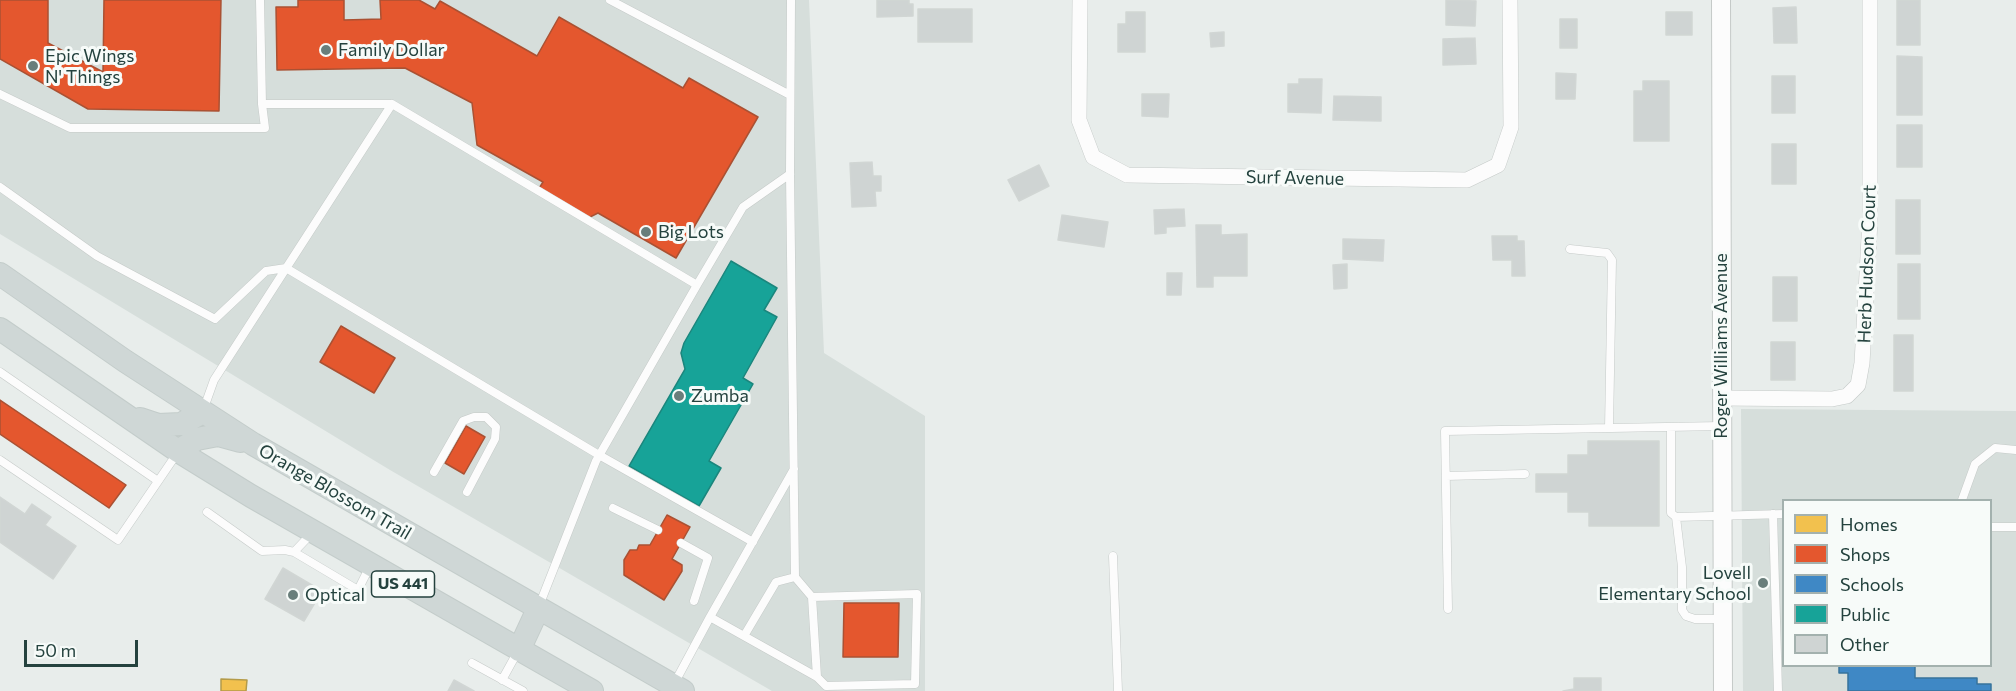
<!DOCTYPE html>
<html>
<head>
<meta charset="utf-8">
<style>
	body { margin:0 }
	#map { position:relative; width:2016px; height:691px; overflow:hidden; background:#e8edeb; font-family:Commissioner,sans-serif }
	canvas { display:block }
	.legend { position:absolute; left:1782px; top:499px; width:210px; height:168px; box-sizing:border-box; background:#f7fbf9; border:2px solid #a3b1ae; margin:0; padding:8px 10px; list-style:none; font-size:18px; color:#24423e }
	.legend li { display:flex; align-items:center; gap:12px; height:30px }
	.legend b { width:30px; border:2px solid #a3b1ae }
	.scale { position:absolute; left:24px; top:640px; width:114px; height:27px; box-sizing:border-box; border:3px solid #24423e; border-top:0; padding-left:8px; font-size:18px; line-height:21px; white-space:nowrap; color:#24423e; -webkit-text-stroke:4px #f7fbf9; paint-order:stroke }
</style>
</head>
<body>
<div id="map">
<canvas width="2016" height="691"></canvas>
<ul class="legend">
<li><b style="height:16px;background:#f2c14e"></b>Homes</li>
<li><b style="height:16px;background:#e4572e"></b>Shops</li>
<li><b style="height:16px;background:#3f88c5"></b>Schools</li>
<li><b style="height:16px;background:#17a398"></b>Public</li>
<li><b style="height:16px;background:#cfd4d3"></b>Other</li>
</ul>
<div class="scale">50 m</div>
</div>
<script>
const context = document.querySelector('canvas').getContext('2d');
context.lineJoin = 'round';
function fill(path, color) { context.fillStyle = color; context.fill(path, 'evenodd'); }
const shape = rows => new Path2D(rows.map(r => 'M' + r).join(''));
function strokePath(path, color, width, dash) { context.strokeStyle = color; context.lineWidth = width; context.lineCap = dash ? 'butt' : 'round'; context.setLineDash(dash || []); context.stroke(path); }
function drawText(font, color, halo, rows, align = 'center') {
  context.font = font + ' Commissioner,sans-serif'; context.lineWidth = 6; context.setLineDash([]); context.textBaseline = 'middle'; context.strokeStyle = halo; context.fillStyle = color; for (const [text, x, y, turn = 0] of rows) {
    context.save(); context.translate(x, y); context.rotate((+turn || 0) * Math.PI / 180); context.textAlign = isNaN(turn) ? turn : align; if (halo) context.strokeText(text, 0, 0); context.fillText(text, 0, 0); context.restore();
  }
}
const built = shape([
	[0,0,809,0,824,353,925,416,925,691,772,691,390,470,0,234],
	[1741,409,2016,411,2016,691,1743,691],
	[1784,500,1990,500,1990,666,1784,666]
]);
const homes = shape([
	[221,679,247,680,246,691,221,691,221,679]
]);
const shops = shape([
	[0,0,48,0,48,43,103,72,104,0,221,0,219,111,88,109,0,59,0,0],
	[298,0,344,0,344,20,381,19,380,0,419,0,435,9,440,1,537,56,559,17,683,88,689,78,758,117,676,258,598,213,588,218,538,190,543,182,477,145,472,103,405,68,277,70,276,7,298,7,298,0],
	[341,326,395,358,374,393,320,362,341,326],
	[0,400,126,485,109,508,0,434,0,400],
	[466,426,485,437,464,474,445,463,466,426],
	[667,515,690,527,672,559,682,565,682,571,664,600,624,575,624,560,630,550,637,550,639,545,650,545,667,515],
	[844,603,899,603,898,657,843,657,844,603]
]);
const schools = shape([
	[1839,666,1915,666,1915,678,1977,678,1977,684,1991,684,1991,691,1848,691,1848,673,1839,673,1839,666]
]);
const public = shape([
	[731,261,777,288,764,310,777,317,743,378,753,384,709,461,721,468,699,506,629,466,685,369,681,353,684,343,731,261]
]);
const building = shape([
	[877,0,909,0,909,4,913,4,913,16,877,17,877,0],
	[1446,0,1476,1,1475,26,1446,25,1446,0],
	[1897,0,1920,0,1920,45,1897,45,1897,0],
	[1796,7,1797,43,1774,43,1773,8,1796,7],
	[918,9,972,9,972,42,918,42,918,9],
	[1126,12,1145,12,1145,52,1118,52,1118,24,1126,24,1126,12],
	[1666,12,1692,12,1692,35,1666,35,1666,12],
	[1560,19,1577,19,1577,48,1560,48,1560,19],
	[1224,32,1224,46,1211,47,1210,33,1224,32],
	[1475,38,1476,64,1443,65,1443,39,1475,38],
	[1897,56,1922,57,1922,115,1897,115,1897,56],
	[1556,73,1576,74,1575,99,1556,99,1556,73],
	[1772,76,1795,76,1795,113,1772,113,1772,76],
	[1299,79,1322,79,1321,113,1288,112,1288,84,1299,84,1299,79],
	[1643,81,1669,81,1669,141,1634,141,1634,91,1643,91,1643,81],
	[1142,94,1169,94,1168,117,1142,116,1142,94],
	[1334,96,1381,97,1381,121,1333,120,1334,96],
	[1897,125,1922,125,1922,167,1897,167,1897,125],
	[1772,144,1796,144,1796,184,1772,184,1772,144],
	[872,162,873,176,881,176,881,191,875,191,876,206,852,207,850,163,872,162],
	[1039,165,1049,186,1019,201,1008,180,1039,165],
	[1896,200,1920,200,1920,254,1896,254,1896,200],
	[1184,209,1185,226,1166,227,1166,233,1155,234,1154,210,1184,209],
	[1062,215,1108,222,1104,247,1058,240,1062,215],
	[1196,225,1221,225,1221,235,1247,234,1247,276,1213,276,1213,287,1197,287,1196,225],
	[1492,236,1517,236,1517,241,1524,241,1525,276,1512,276,1512,260,1493,260,1492,236],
	[1343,239,1384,240,1383,261,1343,259,1343,239],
	[1347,264,1347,288,1334,289,1333,265,1347,264],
	[1898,264,1920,264,1920,319,1898,319,1898,264],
	[1167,273,1182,273,1181,295,1167,295,1167,273],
	[1773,277,1797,277,1797,321,1773,321,1773,277],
	[1894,335,1913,335,1913,391,1894,391,1894,335],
	[1771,342,1795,342,1795,380,1771,380,1771,342],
	[1588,441,1659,441,1659,526,1589,526,1589,512,1568,512,1568,492,1536,492,1536,474,1568,474,1568,455,1588,455,1588,441],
	[0,497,25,514,32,504,51,517,45,525,76,546,53,579,0,542,0,497],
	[283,568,322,591,304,621,265,599,283,568],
	[1574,678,1601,678,1601,691,1563,691,1574,689,1574,678],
	[454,680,474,691,448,691,454,680]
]);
const service = shape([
	[260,0,262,104,392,104],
	[610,0,790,95],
	[791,0,790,174,795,577,812,597,817,677],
	[0,94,70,128,265,128,262,104],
	[0,187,97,256,215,319,266,271,286,268,599,455,753,542],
	[1570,249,1607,253,1612,260,1609,428],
	[697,285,743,207,790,174],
	[0,372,158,481],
	[204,408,214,380,392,104,697,285,596,461,539,606],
	[1671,427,1671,513,1676,517,1784,514],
	[0,460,118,540,178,452],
	[434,472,463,421,474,417,486,417,496,427,495,439,467,492],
	[1446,476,1525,474],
	[1962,500,1975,464,1995,448,2016,450],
	[613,508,658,530],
	[207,512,262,551,285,550,294,552,312,533],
	[1773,514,1778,691],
	[1676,517,1682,567,1682,610,1686,616,1695,619,1722,619],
	[1990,527,2016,527],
	[681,543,708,558,694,601],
	[294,552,358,590,370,566],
	[1113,556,1118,691],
	[1448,609,1445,431,1721,426],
	[710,617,794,469],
	[744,636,776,582,795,577],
	[472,663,523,691],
	[502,680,518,651],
	[674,684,710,617,817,677,826,686,915,684,917,594,812,597]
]);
const minor = shape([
	[1080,0,1079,120,1093,157,1127,175,1467,180,1498,165,1511,127,1510,0],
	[1721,398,1832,399,1847,396,1858,385,1862,363,1870,221,1870,0]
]);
const tertiary = shape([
	[1721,0,1723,691]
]);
const primary = shape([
	[0,274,125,361,253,444,683,691],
	[0,329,178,451,251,496,592,691],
	[140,419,158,425,181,424,203,412],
	[178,451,197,439,218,435,240,441],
	[519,650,538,609]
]);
const markers = [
	[326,50,6,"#697e7b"],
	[33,66,6,"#697e7b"],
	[646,232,6,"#697e7b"],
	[679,396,6,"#697e7b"],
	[1763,583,6,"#697e7b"],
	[293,595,6,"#697e7b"]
];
const shields = [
	[403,584,63]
];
const shieldNames = [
	["US 441",403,584]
];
const poiNames = [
	["Family Dollar",338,50],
	["Epic Wings",45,56],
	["N' Things",45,77],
	["Big Lots",658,232],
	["Zumba",691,396],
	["Lovell",1751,573,"right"],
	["Elementary School",1751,594,"right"],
	["Optical",305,595]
];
const streetNames = [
	["Surf Avenue",1295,178,1],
	["Herb Hudson Court",1867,264,-88],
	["Roger Williams Avenue",1721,346,-90],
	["Orange Blossom Trail",335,492,30]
];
fill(built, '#d6dedb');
fill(homes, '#f2c14e');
strokePath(homes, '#b49b49', 1.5);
fill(shops, '#e4572e');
strokePath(shops, '#aa5133', 1.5);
fill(schools, '#3f88c5');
strokePath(schools, '#37739c', 1.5);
fill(public, '#17a398');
strokePath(public, '#1b867d', 1.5);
fill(building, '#cfd4d3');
strokePath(building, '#d1d6d4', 1.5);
strokePath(service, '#c5cac8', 9);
strokePath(minor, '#c5cac8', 16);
strokePath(tertiary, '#c5cac8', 20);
strokePath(primary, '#c3ccca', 24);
strokePath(service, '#fcfcfc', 8);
strokePath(minor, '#fcfcfc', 15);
strokePath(tertiary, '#fcfcfc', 18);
strokePath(primary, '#cfd7d6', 22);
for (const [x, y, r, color] of markers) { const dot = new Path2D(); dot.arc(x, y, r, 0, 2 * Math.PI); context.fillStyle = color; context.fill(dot); strokePath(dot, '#f7fbf9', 2); }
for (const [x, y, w] of shields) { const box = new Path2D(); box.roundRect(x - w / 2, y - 13, w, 26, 4.5); context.fillStyle = '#f7fbf9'; context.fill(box); strokePath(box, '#24423e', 1.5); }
drawText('bold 16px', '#24423e', null, shieldNames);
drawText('18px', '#24423e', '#f7fbf9', poiNames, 'left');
drawText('18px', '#24423e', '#f7fbf9', streetNames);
</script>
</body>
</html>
